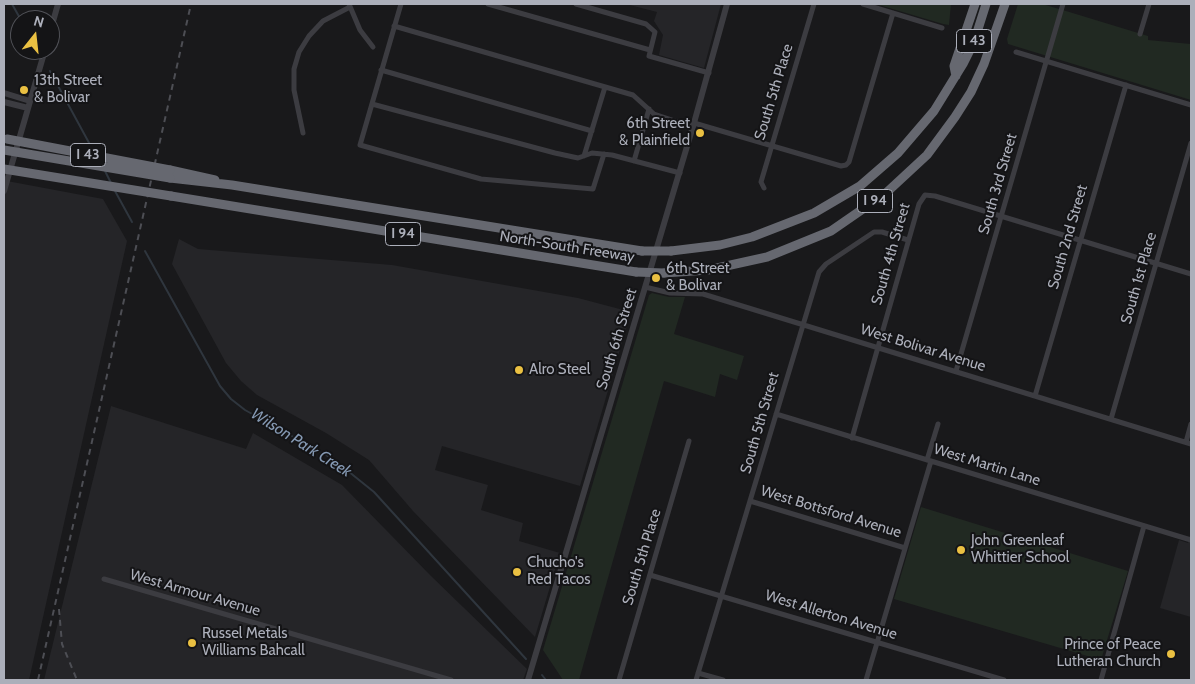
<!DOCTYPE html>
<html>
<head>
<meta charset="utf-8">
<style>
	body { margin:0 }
	#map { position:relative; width:1195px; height:684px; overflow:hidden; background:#19191b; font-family:Cabin,sans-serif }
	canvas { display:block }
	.frame { position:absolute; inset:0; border:5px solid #acafba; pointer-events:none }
	.north { position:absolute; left:10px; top:10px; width:50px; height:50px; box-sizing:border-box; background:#141416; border:1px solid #515258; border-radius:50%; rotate:16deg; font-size:14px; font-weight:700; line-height:20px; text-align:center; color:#acafba }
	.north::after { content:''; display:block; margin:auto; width:18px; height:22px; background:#eac042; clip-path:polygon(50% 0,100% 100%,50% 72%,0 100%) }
</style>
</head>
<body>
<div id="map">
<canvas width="1195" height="684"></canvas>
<div class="frame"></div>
<div class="north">N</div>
</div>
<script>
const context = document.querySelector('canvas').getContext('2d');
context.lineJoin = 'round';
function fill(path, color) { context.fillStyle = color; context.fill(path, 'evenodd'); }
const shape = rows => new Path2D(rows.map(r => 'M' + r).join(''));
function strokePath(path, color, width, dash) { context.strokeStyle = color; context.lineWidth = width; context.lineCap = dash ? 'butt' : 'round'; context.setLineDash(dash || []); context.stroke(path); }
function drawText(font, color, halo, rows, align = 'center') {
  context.font = font + ' Cabin,sans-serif'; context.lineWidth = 4; context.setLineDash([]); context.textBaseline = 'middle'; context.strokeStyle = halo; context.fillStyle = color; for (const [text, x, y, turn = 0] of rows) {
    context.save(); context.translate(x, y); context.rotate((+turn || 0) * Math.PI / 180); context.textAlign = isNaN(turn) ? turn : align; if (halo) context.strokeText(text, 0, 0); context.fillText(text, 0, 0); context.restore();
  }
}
const built = shape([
	[626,4,721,4,704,68,659,55,663,35,654,21,657,12],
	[7,181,103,199,127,241,29,680,4,680,4,191],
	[179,239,198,249,392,265,578,298,631,312,580,486,442,446,435,470,488,485,481,510,523,523,519,541,560,553,535,637,413,511,369,460,326,433,257,395,241,381,226,363,172,264],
	[111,406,246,449,253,433,342,485,431,576,527,669,523,680,44,680],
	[1191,531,1191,617,1160,608,1179,540,1188,543]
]);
const green = shape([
	[876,4,951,4,949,25,943,24],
	[1018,4,1042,4,1066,11,1148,36,1148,40,1191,44,1191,100,1008,44,1007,39],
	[652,293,669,297,685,297,674,334,744,356,737,380,720,374,715,397,664,381,579,680,563,680,543,650,649,295],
	[921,507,1128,571,1101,660,894,599]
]);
const stream = shape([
	[12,4,21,20],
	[50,71,94,152],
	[105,171,111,183],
	[115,191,132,222],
	[145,251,220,386,231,399,245,410,333,459,374,492,526,659],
	[542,675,546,680]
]);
const minor = shape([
	[349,4,360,30,373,47],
	[401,4,360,145,481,179,593,189,604,154],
	[488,4,650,50],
	[576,4,646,24,655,32,649,56,709,73],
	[863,4,942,28],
	[394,26,633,95,654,114,693,127],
	[1140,34,1149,4],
	[1016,52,1191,105],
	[381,70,592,131],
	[372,104,555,153,578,158,592,153,612,155,680,173],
	[694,123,841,166,846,165,849,162,893,13],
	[303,133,294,90,294,69,299,52,309,36,323,21,350,7],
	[584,156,605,87],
	[634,161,649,109],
	[764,188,761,182,814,4],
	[645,287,670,293,703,294,1191,444],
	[956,371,1063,4],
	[1035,396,1126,85],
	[776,414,1191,540],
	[1111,419,1191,143],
	[852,438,919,204,925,195,935,196,1191,274],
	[1186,442,1191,424],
	[927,460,938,424],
	[750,501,905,548],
	[650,575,1004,680],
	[104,579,451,680],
	[698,673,723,680],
	[619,680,689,441],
	[696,680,819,272,826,264,874,232,882,232,908,240],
	[866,680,931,461],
	[1101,680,1144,526]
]);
const tertiary = shape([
	[50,32,58,4],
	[4,93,30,101],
	[4,102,28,108],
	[4,191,45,50],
	[528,680,694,123,727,4]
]);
const motorway = shape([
	[956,76,954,66,975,4],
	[170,170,215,180],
	[170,178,232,185,642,251],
	[171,196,636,272],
	[671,251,720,245,752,237,814,213,860,186,898,153,934,111,963,64,974,42,986,4],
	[664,273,708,270,767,257,831,231,886,193,927,155,955,117,971,92,984,64,1005,4]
]);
const rail = shape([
	[59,609,62,644,77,680],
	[38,680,191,4]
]);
const motorwayBridge = shape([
	[7,139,170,170],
	[4,150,170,178],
	[4,169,171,196],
	[642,251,671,251],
	[636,272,664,273]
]);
const markers = [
	[24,90,5,"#eac042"],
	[700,133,5,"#eac042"],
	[656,278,5,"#eac042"],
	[519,370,5,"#eac042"],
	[961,550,5,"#eac042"],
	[517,572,5,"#eac042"],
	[192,643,5,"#eac042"],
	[1171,654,5,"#eac042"]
];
const shields = [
	[974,41,35],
	[88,155,35],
	[875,201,35],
	[403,234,35]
];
const shieldNames = [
	["I 43",974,41],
	["I 43",88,155],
	["I 94",875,201],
	["I 94",403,234]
];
const poiNames = [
	["13th Street",34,81],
	["& Bolivar",34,98],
	["6th Street",690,124,"right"],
	["& Plainfield",690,141,"right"],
	["6th Street",666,269],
	["& Bolivar",666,286],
	["Alro Steel",529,370],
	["John Greenleaf",971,541],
	["Whittier School",971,558],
	["Chucho's",527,563],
	["Red Tacos",527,580],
	["Russel Metals",202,634],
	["Williams Bahcall",202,651],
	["Prince of Peace",1161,645,"right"],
	["Lutheran Church",1161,662,"right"]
];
const streetNames = [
	["South 5th Place",774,92,-73],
	["South 3rd Street",998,184,-74],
	["South 2nd Street",1068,237,-74],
	["North-South Freeway",567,247,9],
	["South 4th Street",891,254,-74],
	["South 1st Place",1139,278,-74],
	["South 6th Street",617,339,-73],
	["West Bolivar Avenue",923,348,17],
	["South 5th Street",760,423,-74],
	["West Martin Lane",987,465,17],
	["West Bottsford Avenue",831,512,17],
	["South 5th Place",642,557,-73],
	["West Armour Avenue",195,593,16],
	["West Allerton Avenue",831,615,17]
];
const waterNames = [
	["Wilson Park Creek",301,443,32]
];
fill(built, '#252528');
fill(green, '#212922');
strokePath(stream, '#2f363e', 2);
strokePath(minor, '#3c3c41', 5);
strokePath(tertiary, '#3c3c41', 6);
strokePath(motorway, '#666870', 9);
strokePath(rail, '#4d4e54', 2, [6, 5]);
strokePath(motorwayBridge, '#666870', 9);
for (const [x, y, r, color] of markers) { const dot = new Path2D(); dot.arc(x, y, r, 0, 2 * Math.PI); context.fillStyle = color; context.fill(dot); strokePath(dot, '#141416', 2); }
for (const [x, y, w] of shields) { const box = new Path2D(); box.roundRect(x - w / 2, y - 11.5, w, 23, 4); context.fillStyle = '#141416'; context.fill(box); strokePath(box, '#acafba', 1); }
drawText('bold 14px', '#acafba', null, shieldNames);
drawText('15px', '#acafba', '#141416', poiNames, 'left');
drawText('15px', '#acafba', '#141416', streetNames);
drawText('italic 16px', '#8599b3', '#141416', waterNames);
</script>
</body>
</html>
